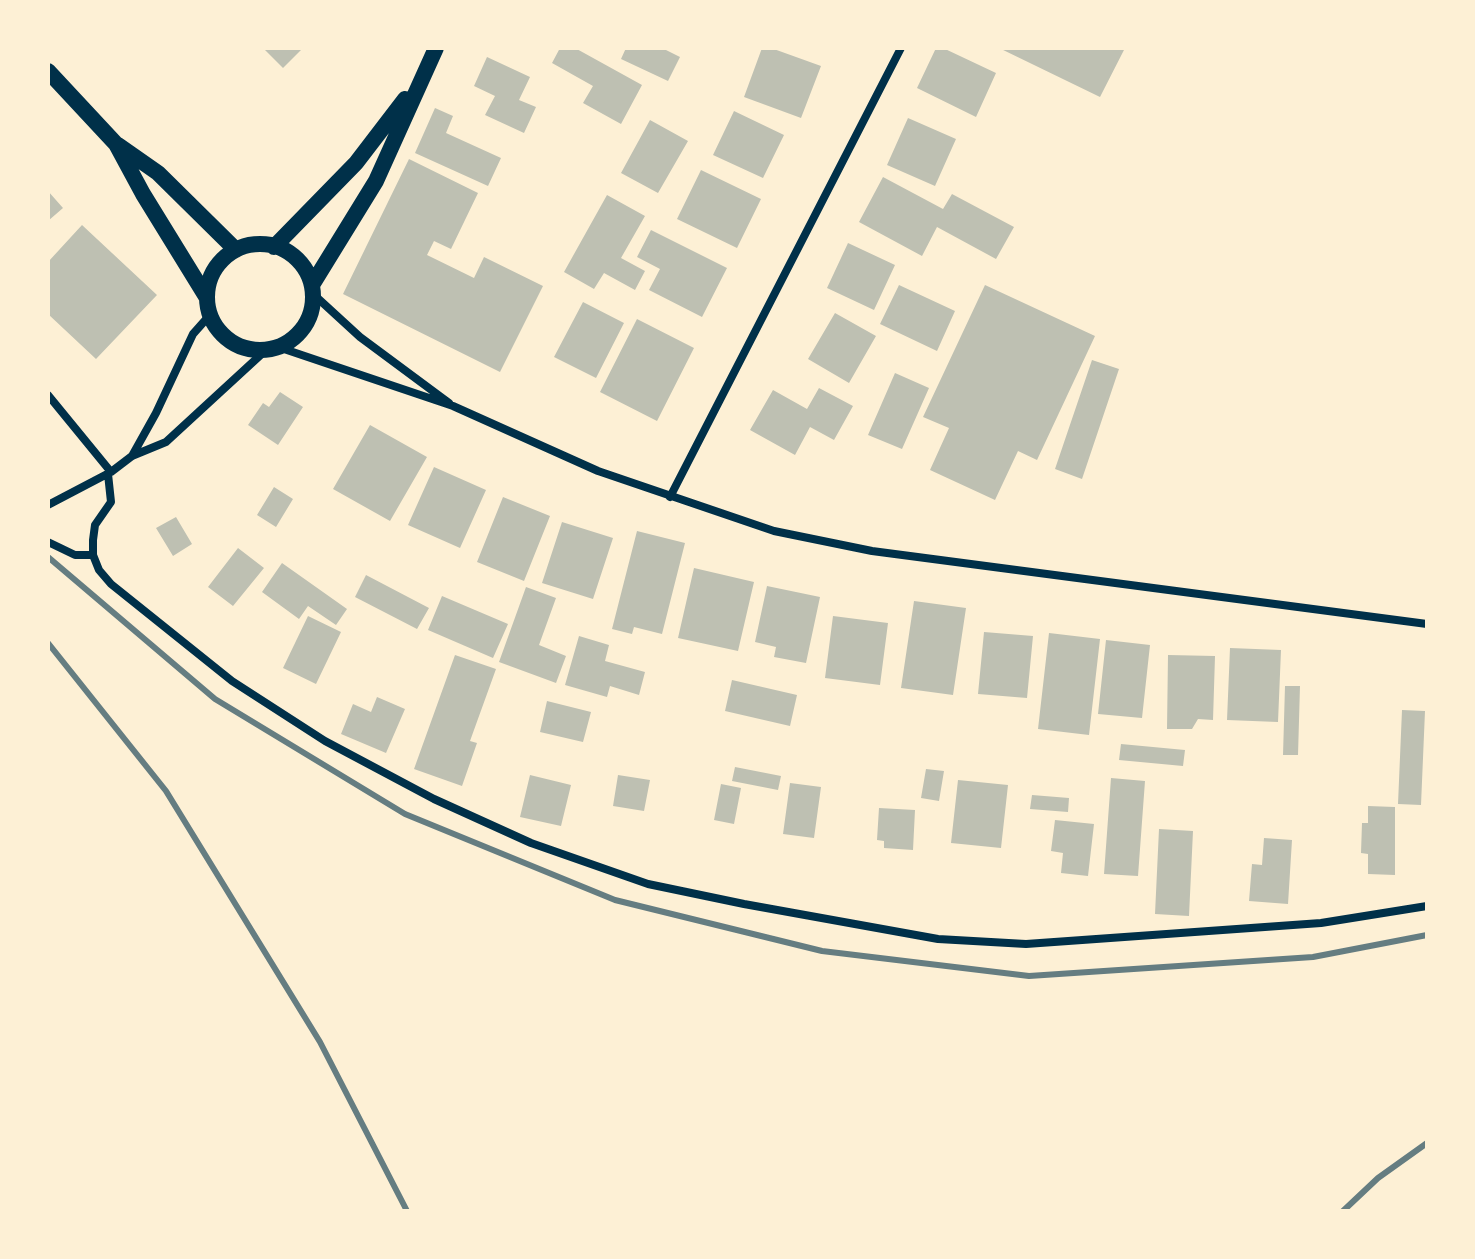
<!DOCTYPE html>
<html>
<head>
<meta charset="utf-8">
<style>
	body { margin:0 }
	#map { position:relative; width:1475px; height:1259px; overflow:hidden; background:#fdf0d5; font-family:"Source Sans 3",sans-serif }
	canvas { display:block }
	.frame { position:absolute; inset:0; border:50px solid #fdf0d5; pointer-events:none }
</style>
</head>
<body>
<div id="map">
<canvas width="1475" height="1259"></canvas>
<div class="frame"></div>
</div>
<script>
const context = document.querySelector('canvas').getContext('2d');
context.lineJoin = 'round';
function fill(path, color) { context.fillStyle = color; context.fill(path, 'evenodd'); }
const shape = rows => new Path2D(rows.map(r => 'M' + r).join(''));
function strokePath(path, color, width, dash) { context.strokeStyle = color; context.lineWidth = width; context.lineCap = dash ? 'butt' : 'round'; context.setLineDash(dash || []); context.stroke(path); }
const building = shape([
	[263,48,303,48,283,68],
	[560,48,575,48,642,85,621,124,583,103,593,86,552,63],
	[626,48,662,48,680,57,668,81,621,59],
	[762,48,771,48,821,66,801,118,744,97],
	[936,48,943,48,996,73,976,117,917,88],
	[999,48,1125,48,1100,97],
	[487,57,530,77,519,100,536,107,524,133,485,115,495,96,474,86],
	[435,108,453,116,446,133,501,158,488,186,415,153],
	[734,111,784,135,763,178,713,155],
	[908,118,956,139,935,186,887,165],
	[650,120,688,141,658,193,621,173],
	[409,159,478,193,451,249,434,241,427,255,474,278,484,257,543,286,500,372,343,294],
	[701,170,761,199,737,248,677,219],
	[883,177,943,209,952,194,1014,227,996,259,937,227,922,256,859,222],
	[48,191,63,208,48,221],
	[607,195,645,216,621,258,645,271,635,290,604,273,594,289,564,272],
	[82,225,157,295,96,359,48,314,48,262],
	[651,230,727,268,702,317,649,290,660,269,637,257],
	[848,243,895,265,874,310,827,288],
	[899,285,955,311,937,351,880,324],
	[985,285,1095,336,1037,460,1018,451,995,500,930,470,949,428,923,417],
	[583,302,624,323,596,378,554,357],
	[835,313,876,336,849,383,808,359],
	[637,319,694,348,657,421,600,392],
	[1092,360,1119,369,1082,479,1055,469],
	[895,373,929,388,902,449,868,435],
	[819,388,853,406,834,440,810,427,795,455,750,430,773,390,807,409],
	[280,392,303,407,278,445,248,425,263,403,269,407],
	[370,425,427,457,390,521,333,489],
	[434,467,486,490,460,548,408,525],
	[274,487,293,499,276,527,257,515],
	[503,497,550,516,524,581,477,562],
	[176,517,192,544,173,556,156,528],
	[562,522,613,538,593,599,542,583],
	[637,531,685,543,662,634,634,627,632,634,612,629],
	[238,548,264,568,233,606,208,587],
	[282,563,347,609,336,625,308,606,299,619,262,592],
	[694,568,754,582,738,651,678,638],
	[366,575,429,608,417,629,355,597],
	[767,586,820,597,806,663,774,657,776,647,755,642],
	[526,587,556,598,539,645,566,656,556,683,499,662],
	[442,596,508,624,493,658,428,630],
	[914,601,966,608,953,695,901,688],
	[308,616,341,632,316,684,283,668],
	[833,616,888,623,880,685,825,678],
	[984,632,1033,636,1027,698,978,694],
	[1049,633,1100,639,1089,735,1038,729],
	[579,636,609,645,605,661,645,672,639,695,610,686,607,697,565,685],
	[1106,640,1150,645,1142,718,1098,714],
	[1230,648,1281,650,1278,722,1227,720],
	[455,655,496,669,470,741,477,743,462,786,414,769],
	[1168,655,1215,656,1213,720,1198,719,1192,729,1167,729],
	[732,680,797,695,790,726,725,711],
	[1285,686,1300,686,1298,755,1283,755],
	[377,697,405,709,386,753,341,734,353,704,371,712],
	[547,701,591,712,583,742,540,732],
	[1402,710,1425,711,1421,805,1398,804],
	[1121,744,1185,750,1183,766,1119,760],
	[735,767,781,776,778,790,732,781],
	[926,769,944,771,939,801,921,798],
	[530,775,571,785,561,826,520,817],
	[618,775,650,780,644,811,613,806],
	[1111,778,1145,781,1138,876,1104,874],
	[958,780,1008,785,1001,848,951,843],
	[790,783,821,787,814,838,783,834],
	[721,784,741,788,734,824,714,820],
	[1032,795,1069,798,1068,812,1030,809],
	[1368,806,1395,807,1395,875,1368,874,1368,854,1361,853,1362,823,1368,823],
	[879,808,915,810,913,850,884,848,884,841,877,840],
	[1055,820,1094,824,1088,876,1061,873,1063,853,1051,851],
	[1159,829,1193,831,1189,916,1155,914],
	[1264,838,1292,840,1288,904,1249,901,1252,864,1262,865]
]);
const minor = shape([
	[312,293,360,337,449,403],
	[278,347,453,406,598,471,774,531,872,551,1427,624],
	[48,395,111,472],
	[132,456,156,413,193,334,209,316],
	[108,474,111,502,95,525,93,540,93,555,99,570,111,584,232,681,325,741,434,799,531,843,648,884,744,904,938,939,1026,944,1321,923,1427,906],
	[670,497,901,48],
	[48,505,111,472,132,456,166,442,266,350],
	[48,542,75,555,93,555]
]);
const secondary = shape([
	[48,71,116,144,143,194,207,298],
	[118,145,158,173,236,250],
	'207 297a53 53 0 1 1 106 0a53 53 0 1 1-106 0Z',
	[274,247,356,163,405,99],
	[312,285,376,181,436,48]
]);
const rail = shape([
	[48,557,215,699,405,814,615,900,822,951,1029,976,1313,957,1427,935],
	[48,643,166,791,320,1042,407,1211],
	[1343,1211,1378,1178,1427,1143]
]);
fill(building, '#bec0b2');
strokePath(minor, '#003049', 8);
strokePath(secondary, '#003049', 16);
strokePath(rail, '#657d81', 6);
</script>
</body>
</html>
